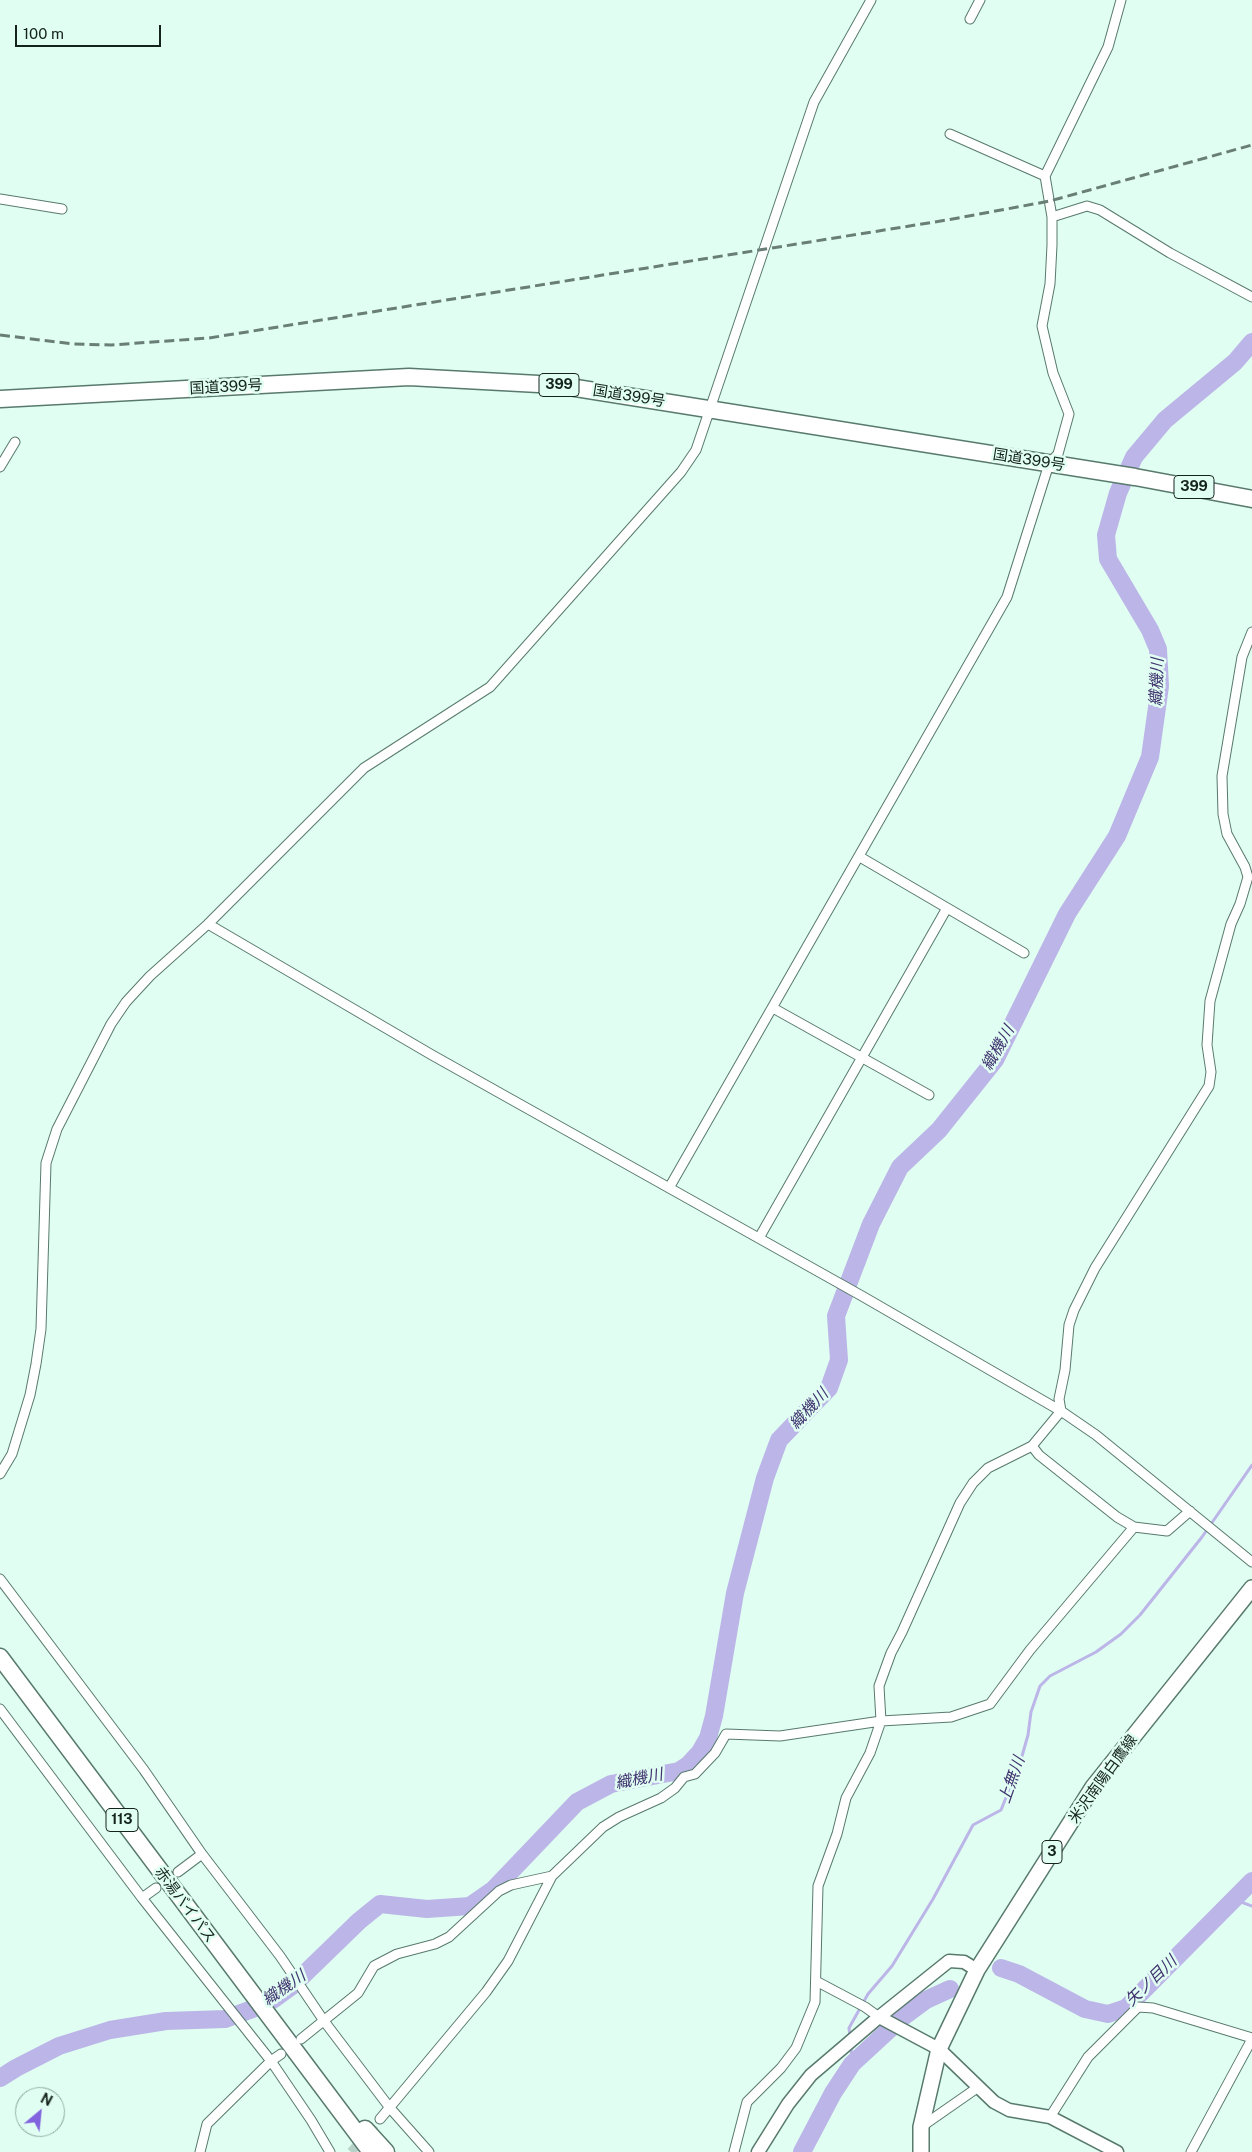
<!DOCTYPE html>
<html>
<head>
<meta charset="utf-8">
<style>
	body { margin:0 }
	#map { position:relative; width:1252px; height:2152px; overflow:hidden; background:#e0fef2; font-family:"Public Sans",sans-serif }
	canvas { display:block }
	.north { position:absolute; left:15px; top:2087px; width:50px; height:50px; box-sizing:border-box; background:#e0fef2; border:1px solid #8fa69d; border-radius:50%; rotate:28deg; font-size:14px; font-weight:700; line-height:20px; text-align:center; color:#15231e }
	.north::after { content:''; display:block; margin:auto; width:18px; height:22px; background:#8264df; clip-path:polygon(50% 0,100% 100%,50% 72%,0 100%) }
	.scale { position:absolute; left:15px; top:25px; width:146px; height:22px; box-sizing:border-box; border:2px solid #15231e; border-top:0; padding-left:6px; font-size:15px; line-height:18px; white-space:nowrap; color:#15231e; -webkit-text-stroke:4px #e0fef2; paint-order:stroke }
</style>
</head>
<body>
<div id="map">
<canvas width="1252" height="2152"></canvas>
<div class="north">N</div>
<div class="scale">100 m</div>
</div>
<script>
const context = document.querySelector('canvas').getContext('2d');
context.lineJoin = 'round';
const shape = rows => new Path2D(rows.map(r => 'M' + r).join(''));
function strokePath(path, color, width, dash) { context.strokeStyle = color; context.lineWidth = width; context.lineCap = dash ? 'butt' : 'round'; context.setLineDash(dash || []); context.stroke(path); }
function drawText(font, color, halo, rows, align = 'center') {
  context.font = font + ' "Public Sans","Noto Sans JP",sans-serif'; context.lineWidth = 5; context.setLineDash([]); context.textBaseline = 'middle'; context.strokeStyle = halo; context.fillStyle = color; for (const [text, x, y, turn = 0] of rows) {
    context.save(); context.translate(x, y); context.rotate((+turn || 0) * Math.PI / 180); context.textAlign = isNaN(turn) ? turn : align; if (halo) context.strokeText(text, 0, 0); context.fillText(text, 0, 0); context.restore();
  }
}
const stream = shape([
	[1233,1899,1252,1906],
	[850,2036,849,2028,868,1994,892,1966,933,1899,973,1825,1001,1810,1020,1763,1028,1735,1031,1712,1040,1686,1050,1676,1096,1652,1121,1634,1140,1615,1202,1537,1252,1465],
	[851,2047,852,2064]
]);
const river = shape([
	[1001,1968,1019,1974,1085,2009,1108,2014,1126,2008,1252,1881],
	[0,2078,16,2068,59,2046,110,2030,166,2021,225,2019,255,2008,274,1999,292,1986,359,1921,380,1904,427,1909,470,1906,493,1890,577,1802,611,1784,679,1771,688,1765,700,1752,708,1738,714,1716,735,1593,765,1478,779,1440,829,1388,839,1360,836,1316,871,1224,900,1167,939,1130,995,1060,1067,914,1117,836,1150,757,1160,686,1158,649,1150,630,1108,559,1106,535,1118,493,1134,457,1165,420,1235,362,1252,342],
	[802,2152,833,2093,852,2064,903,2017,926,2000,950,1989]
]);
const streetTunnel = shape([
	[351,2152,380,2119]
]);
const street = shape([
	[970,19,980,0],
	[950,134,1045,176],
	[0,199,62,209],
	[1052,217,1087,206,1100,210,1170,253,1252,297],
	[0,467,15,442],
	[860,857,1024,953],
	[208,924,432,1055,862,1296,1061,1411,1096,1435,1252,1562],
	[773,1008,929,1095],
	[669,1188,1007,597,1049,464,1058,454,1069,414,1053,373,1042,326,1050,284,1052,245,1052,217,1045,176,1108,47,1121,0],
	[759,1238,947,908],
	[1032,1446,1039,1455,1117,1517,1134,1527,1167,1531,1190,1511],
	[0,1474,12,1454,30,1395,36,1364,41,1329,46,1163,57,1129,111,1024,126,1002,150,976,208,924,364,768,490,687,681,472,696,450,814,102,871,0],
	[0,1579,144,1770,202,1854,280,1956,324,2021,390,2108,429,2152],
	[0,1709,142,1898,271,2061,311,2120,330,2152],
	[178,1872,202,1854],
	[142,1898,156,1888],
	[816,1981,865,2007,879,2017],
	[301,2039,358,1993,374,1966,397,1954,435,1944,449,1937,499,1891,511,1885,552,1876],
	[1050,2117,1088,2057,1138,2007,1153,2008,1252,2038],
	[380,2119,486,1992,508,1961,552,1876,603,1827,619,1817,661,1798,675,1788,684,1777,695,1774,715,1753,726,1734,780,1736,881,1721,951,1717,990,1704,1030,1650,1134,1527],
	[921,2127,977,2088],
	[200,2152,207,2124,271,2061,281,2054],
	[734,2152,747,2102,781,2068,796,2048,815,2002,818,1886,837,1834,846,1798,870,1753,881,1721,879,1686,891,1653,902,1632,960,1503,973,1483,988,1468,1032,1446,1061,1411,1059,1399,1065,1370,1069,1325,1074,1310,1095,1268,1209,1086,1211,1072,1207,1045,1210,1001,1231,924,1240,904,1248,877,1245,867,1227,834,1223,814,1222,776,1242,657,1252,632],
	[1191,2152,1252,2039]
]);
const secondary = shape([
	[879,2017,939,2049,994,2102,1009,2110,1050,2117,1117,2152],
	[758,2152,788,2104,811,2075,879,2017,949,1961,964,1962,977,1970]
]);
const primary = shape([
	[921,2152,921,2127,939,2049,977,1970,1093,1787,1252,1588]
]);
const highway = shape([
	[0,399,409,377,557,385,1135,477,1252,499],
	[0,1657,371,2152],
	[365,2129,386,2152]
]);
const rail = shape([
	[0,335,73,344,111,345,209,338,947,220,1050,201,1252,145]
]);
const shields = [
	[559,385,40],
	[1194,487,40],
	[122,1820,32],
	[1052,1852,20]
];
const shieldNames = [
	["399",559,385],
	["399",1194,487],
	["113",122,1820],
	["3",1052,1852]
];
const streetNames = [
	["国道399号",226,387,-3],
	["国道399号",629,396,9],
	["国道399号",1029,460,9],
	["米沢南陽白鷹線",1103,1779,-54],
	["赤湯バイパス",185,1905,53]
];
const waterNames = [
	["織機川",1157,682,-88],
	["織機川",998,1048,-60],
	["織機川",809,1409,-47],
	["織機川",639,1779,-11],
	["上無川",1012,1780,-71],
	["矢ノ目川",1151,1981,-44],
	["織機川",284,1988,-35]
];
strokePath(stream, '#bcb5e7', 3);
strokePath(river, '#bcb5e7', 18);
strokePath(streetTunnel, '#b7d2c8', 9, [9, 4.5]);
strokePath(street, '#587a6d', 11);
strokePath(secondary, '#587a6d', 15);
strokePath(primary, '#587a6d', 18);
strokePath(highway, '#587a6d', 19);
strokePath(street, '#fff', 9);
strokePath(secondary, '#fff', 12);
strokePath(primary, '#fff', 15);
strokePath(highway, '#fff', 16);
strokePath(rail, '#697e76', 3, [10, 5]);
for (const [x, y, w] of shields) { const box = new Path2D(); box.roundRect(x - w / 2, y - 11.5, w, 23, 4); context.fillStyle = '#e0fef2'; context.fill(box); strokePath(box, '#15231e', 1); }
drawText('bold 14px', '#15231e', null, shieldNames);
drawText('15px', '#15231e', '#e0fef2', streetNames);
drawText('italic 16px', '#40336f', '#e0fef2', waterNames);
</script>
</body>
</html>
